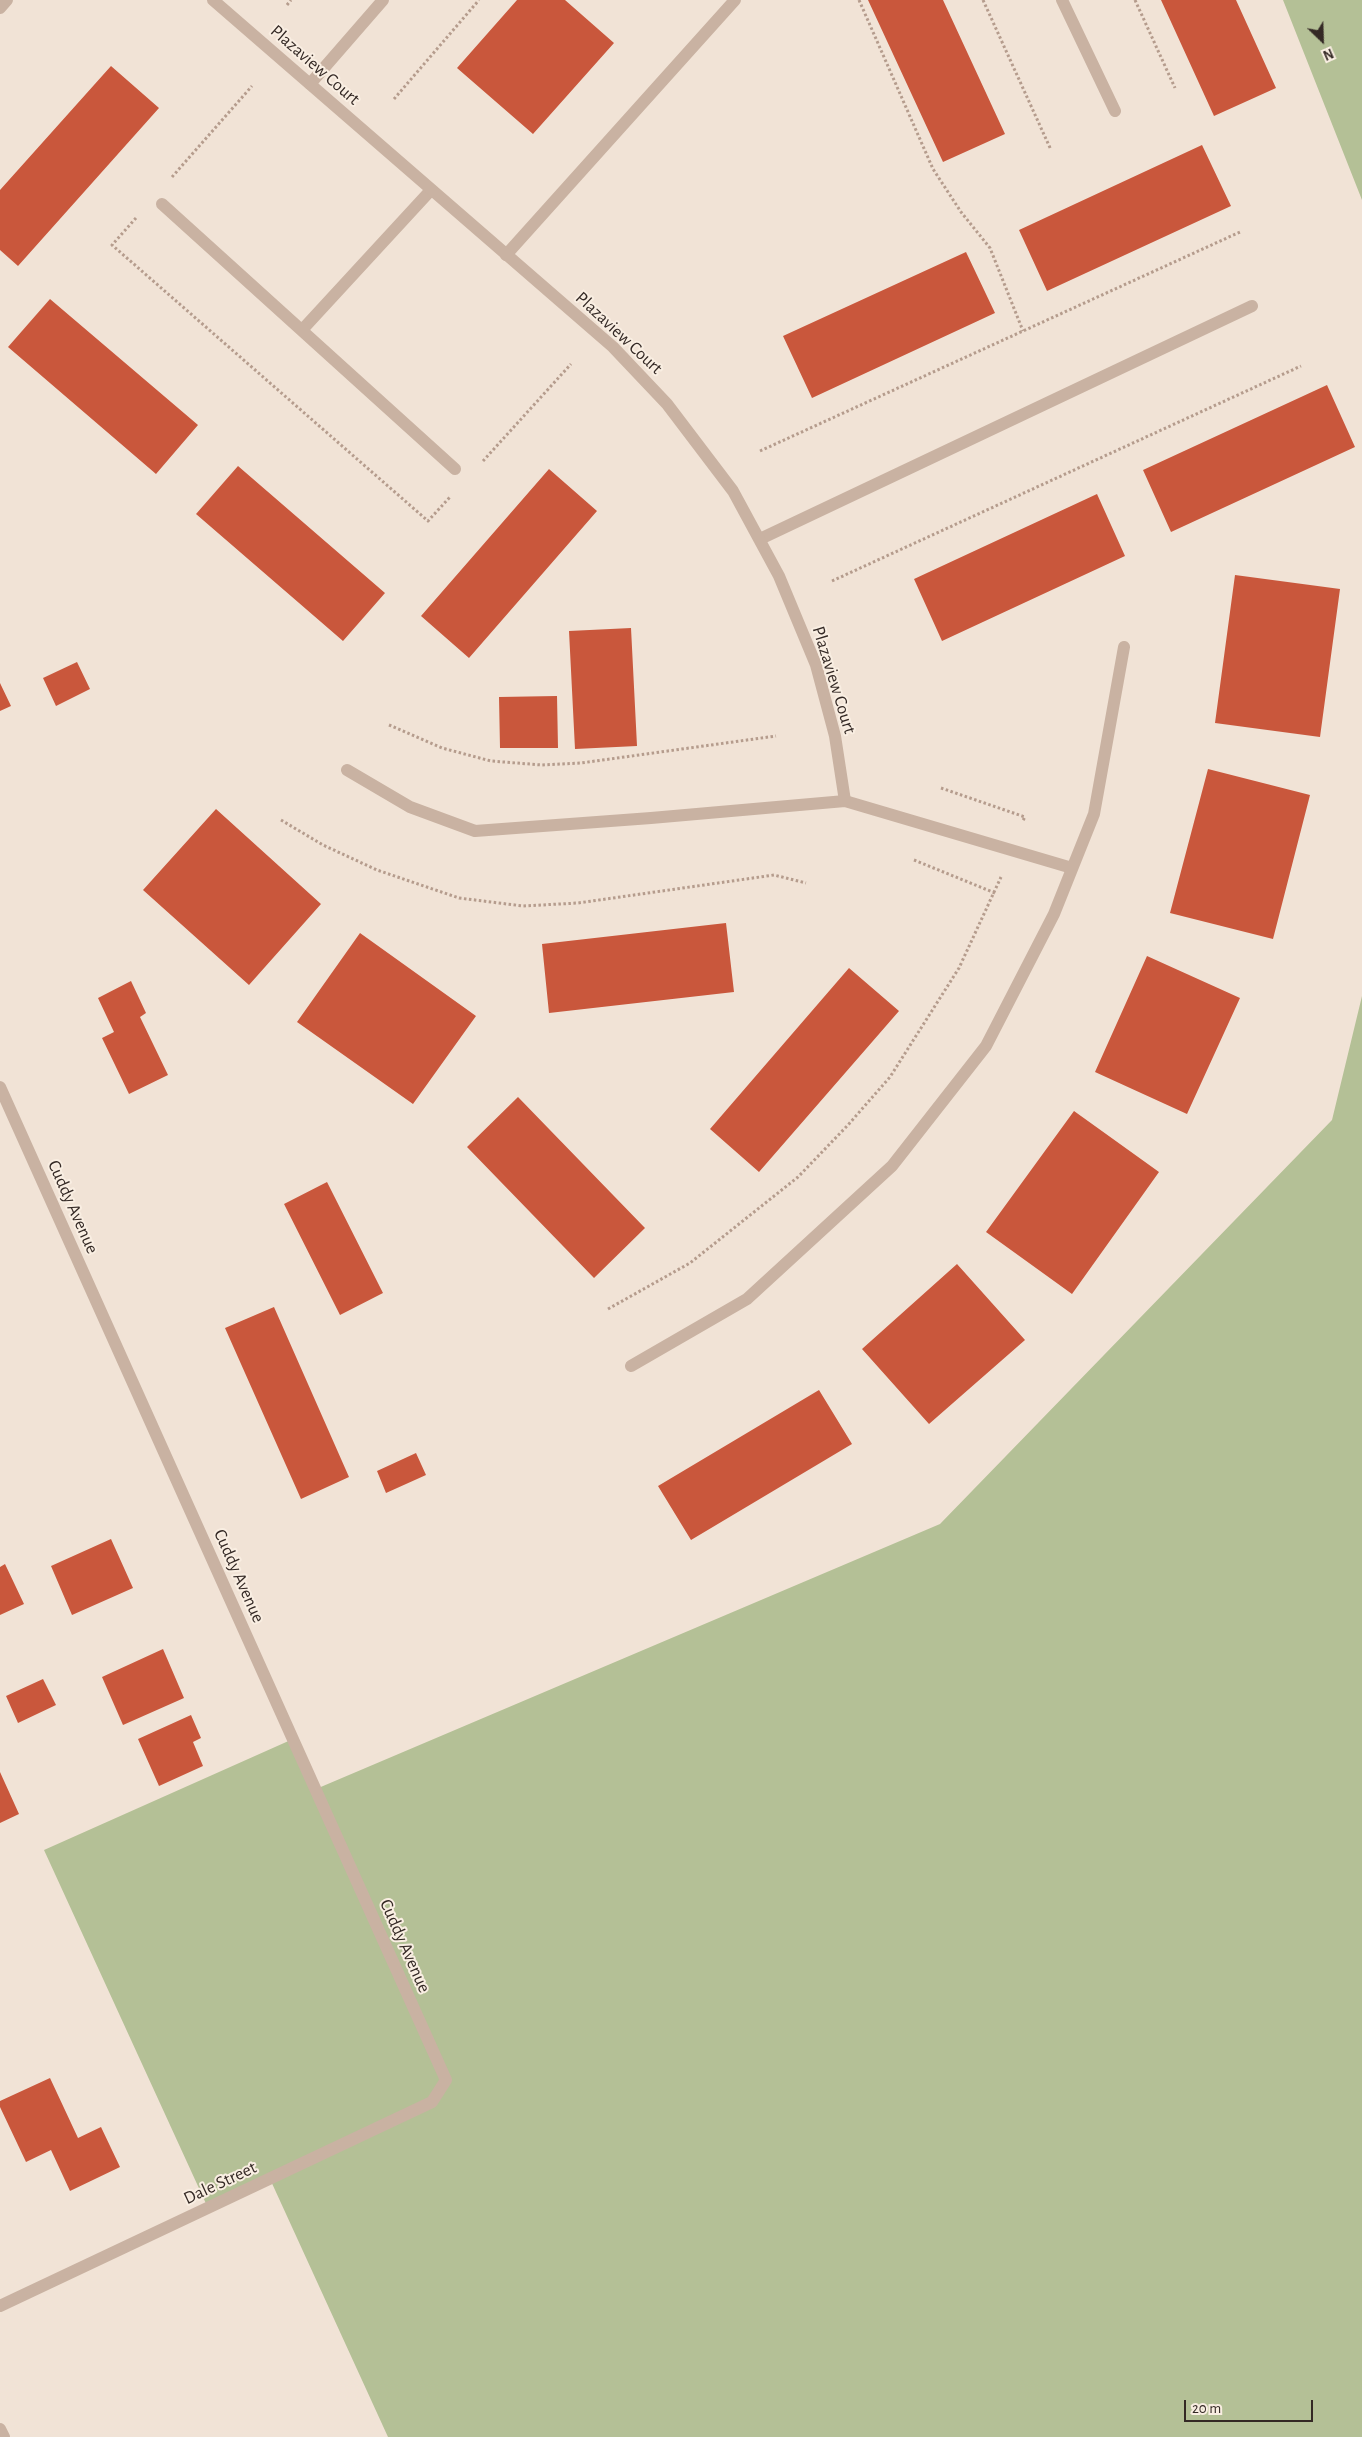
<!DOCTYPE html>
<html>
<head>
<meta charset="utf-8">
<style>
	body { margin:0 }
	#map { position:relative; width:1362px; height:2437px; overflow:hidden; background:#f1e3d6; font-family:"Alegreya Sans",sans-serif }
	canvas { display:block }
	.north { position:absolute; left:1297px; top:15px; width:50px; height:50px; -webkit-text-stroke:4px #f9eee2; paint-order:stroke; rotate:156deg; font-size:14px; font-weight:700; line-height:20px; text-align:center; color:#342925 }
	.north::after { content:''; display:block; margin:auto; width:18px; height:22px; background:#342925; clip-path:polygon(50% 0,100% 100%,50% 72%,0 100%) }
	.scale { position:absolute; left:1184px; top:2400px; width:129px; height:22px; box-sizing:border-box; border:2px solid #342925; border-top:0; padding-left:6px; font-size:15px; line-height:18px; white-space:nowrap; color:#342925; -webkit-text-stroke:4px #f9eee2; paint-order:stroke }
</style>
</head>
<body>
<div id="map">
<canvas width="1362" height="2437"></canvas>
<div class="north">N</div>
<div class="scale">20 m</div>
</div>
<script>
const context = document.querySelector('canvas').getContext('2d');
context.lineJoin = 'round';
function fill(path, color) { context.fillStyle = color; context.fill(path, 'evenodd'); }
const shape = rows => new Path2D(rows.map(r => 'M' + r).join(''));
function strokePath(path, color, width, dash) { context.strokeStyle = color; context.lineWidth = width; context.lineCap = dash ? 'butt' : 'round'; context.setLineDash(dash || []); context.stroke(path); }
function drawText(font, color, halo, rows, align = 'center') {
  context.font = font + ' "Alegreya Sans",sans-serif'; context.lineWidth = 4; context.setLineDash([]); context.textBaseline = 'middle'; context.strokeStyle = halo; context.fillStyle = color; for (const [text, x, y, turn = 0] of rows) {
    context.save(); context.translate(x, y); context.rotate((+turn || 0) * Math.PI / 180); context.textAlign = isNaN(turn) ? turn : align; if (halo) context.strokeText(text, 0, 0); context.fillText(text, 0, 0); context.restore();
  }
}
const green = shape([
	[1283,0,1362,0,1362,200],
	[1362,996,1362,2437,388,2437,270,2179,208,2208,44,1850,293,1739,316,1789,940,1524,1332,1120]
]);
const building = shape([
	[517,0,565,0,614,43,533,134,457,68],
	[868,0,943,0,1005,134,943,162],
	[1161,0,1236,0,1276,88,1214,116],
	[111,66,159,108,18,266,0,250,0,190],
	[1202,145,1231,206,1047,291,1019,230],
	[966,252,995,313,812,398,783,336],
	[50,299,198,425,156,474,8,347],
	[1327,385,1355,447,1171,532,1143,470],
	[238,466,385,593,343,641,196,514],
	[549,469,597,511,469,658,421,616],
	[1097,494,1125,556,942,641,914,579],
	[1235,575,1340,589,1320,737,1215,723],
	[631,628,637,746,575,749,569,631],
	[77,662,90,689,56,706,43,678],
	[0,683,11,706,0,711],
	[557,696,558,748,500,748,499,697],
	[1208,769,1310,795,1273,939,1170,913],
	[216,809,321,904,249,985,143,890],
	[726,923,734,992,549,1013,542,944],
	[360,933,476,1016,413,1104,297,1022],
	[1147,956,1240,998,1187,1114,1095,1072],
	[849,968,899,1011,759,1172,710,1129],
	[131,981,146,1013,140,1017,168,1075,129,1094,102,1038,114,1032,98,998],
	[518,1097,645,1228,594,1278,467,1147],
	[1074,1111,1159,1172,1072,1294,986,1232],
	[327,1182,383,1293,340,1315,284,1204],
	[957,1264,1025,1340,929,1424,862,1349],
	[274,1307,349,1477,301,1499,225,1328],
	[819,1390,852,1444,691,1540,658,1486],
	[416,1453,426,1475,386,1493,377,1471],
	[111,1539,133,1588,72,1615,51,1566],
	[5,1564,24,1604,0,1615,0,1567],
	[163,1649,184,1698,123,1725,102,1677],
	[43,1679,56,1705,18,1723,6,1696],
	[191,1715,201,1738,193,1742,203,1766,159,1786,138,1739],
	[0,1772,19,1814,0,1823],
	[50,2078,78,2138,101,2127,120,2167,70,2191,51,2150,26,2162,0,2107,0,2101]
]);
const path = shape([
	[859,0,933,169,961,212,990,248,1023,331],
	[983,0,1051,150],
	[1135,0,1175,88],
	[287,5,291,0],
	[394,99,479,0],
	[172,177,252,86],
	[136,218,112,245,428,521,450,497],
	[760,451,1240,232],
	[483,461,571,364],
	[832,581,1301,366],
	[389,725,442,748,491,761,542,765,581,763,776,736],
	[941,788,1025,817,1022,822],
	[281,820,323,845,377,870,459,898,523,906,578,903,774,875,806,883],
	[914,860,995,893],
	[608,1309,690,1263,798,1177,848,1125,890,1077,959,968,1001,877]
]);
const service = shape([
	[1062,0,1115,111],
	[310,84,383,0],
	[162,204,455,469],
	[506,255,735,0],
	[302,330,431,190],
	[760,539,1252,306],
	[347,770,410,807,475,831,651,818,845,801,1072,868],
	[631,1366,747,1299,892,1166,986,1046,1054,914,1094,814,1124,647]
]);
const minor = shape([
	[213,0,613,347,667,404,733,491,779,576,816,665,835,736,845,801],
	[0,1087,446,2080,432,2102,0,2306],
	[0,2429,4,2437]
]);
const tertiary = shape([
	[0,8,7,0]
]);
const streetNames = [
	["Plazaview Court",315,65,41],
	["Plazaview Court",619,333,43],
	["Plazaview Court",834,680,73],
	["Cuddy Avenue",73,1207,66],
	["Cuddy Avenue",239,1576,66],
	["Cuddy Avenue",405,1946,66],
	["Dale Street",220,2183,-25]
];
fill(green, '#b4c096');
fill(building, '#c9573c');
strokePath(path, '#b59c8d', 3, [2.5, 2.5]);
strokePath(service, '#c9b2a2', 12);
strokePath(minor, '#c9b2a2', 12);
strokePath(tertiary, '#c9b2a2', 12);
drawText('18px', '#342925', '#f9eee2', streetNames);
</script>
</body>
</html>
